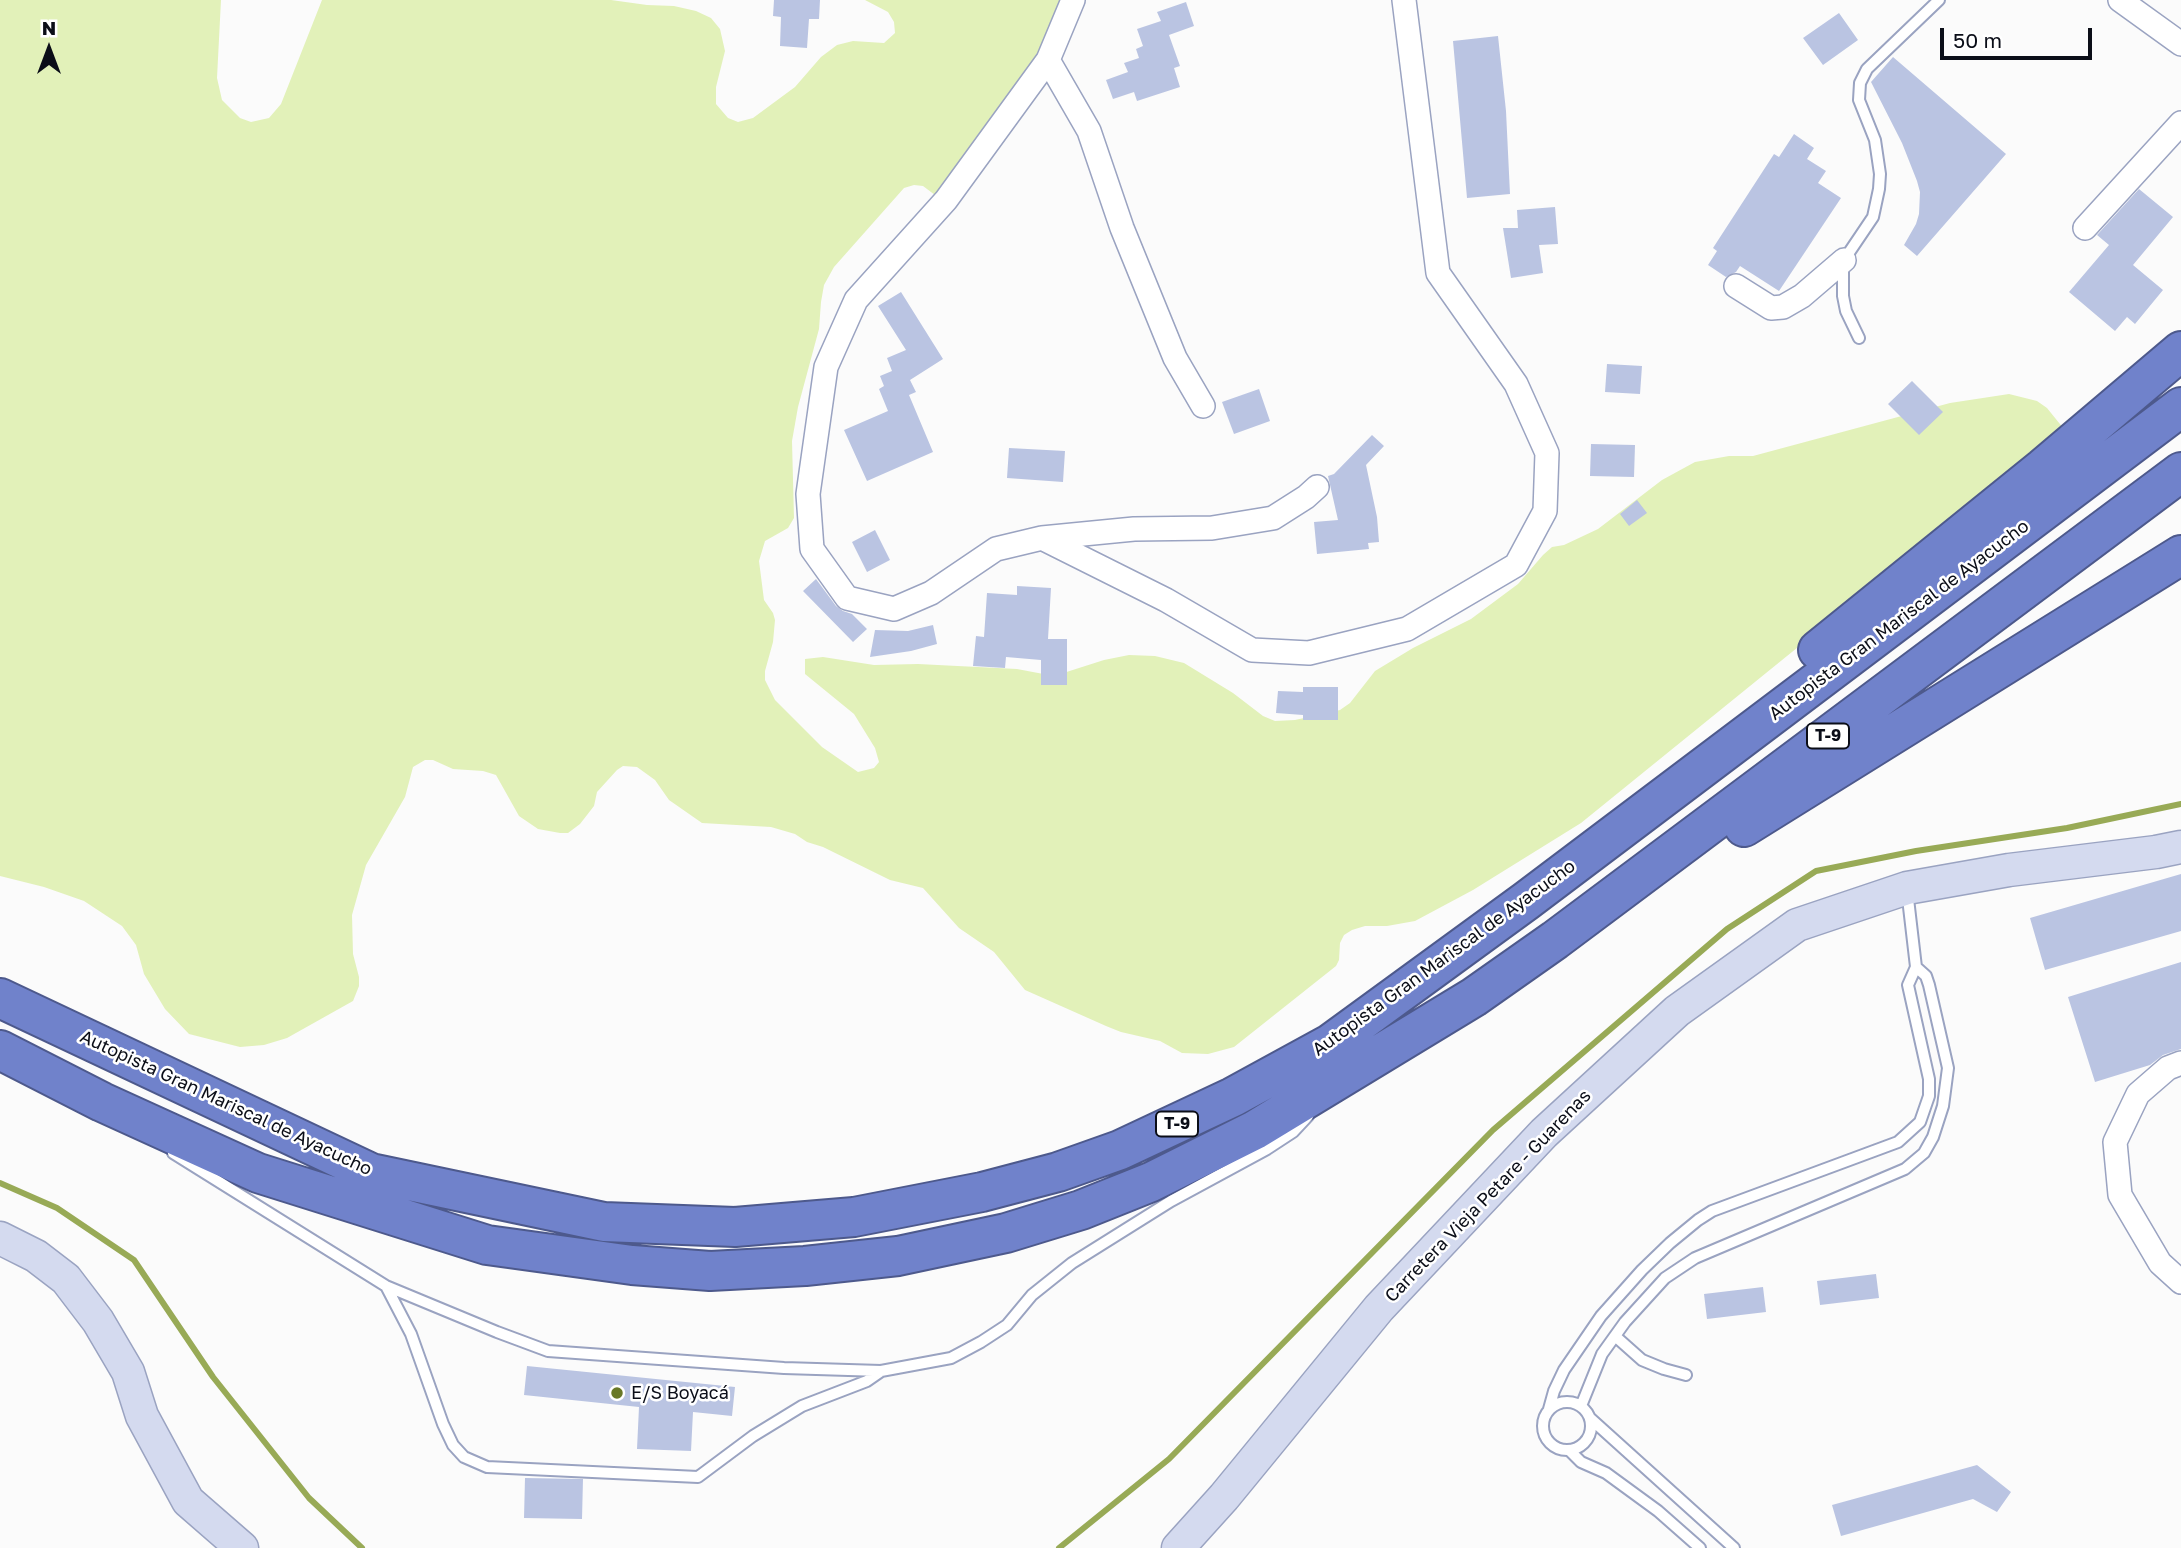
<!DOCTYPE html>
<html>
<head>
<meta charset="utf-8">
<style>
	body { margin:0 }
	#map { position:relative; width:2181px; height:1548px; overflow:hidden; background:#fbfbfb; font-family:"Golos Text",sans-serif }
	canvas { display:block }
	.north { position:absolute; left:14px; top:14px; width:70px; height:70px; -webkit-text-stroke:5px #fff; paint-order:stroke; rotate:0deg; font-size:19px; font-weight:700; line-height:28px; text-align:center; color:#0b0e18 }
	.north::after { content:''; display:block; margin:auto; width:24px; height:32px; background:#0b0e18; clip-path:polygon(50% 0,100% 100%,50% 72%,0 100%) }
	.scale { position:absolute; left:1940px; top:28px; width:152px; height:32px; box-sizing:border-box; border:4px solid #0b0e18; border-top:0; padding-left:9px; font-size:21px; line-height:24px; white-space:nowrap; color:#0b0e18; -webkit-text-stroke:5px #fff; paint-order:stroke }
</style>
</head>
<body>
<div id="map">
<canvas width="2181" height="1548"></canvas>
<div class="north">N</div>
<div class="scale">50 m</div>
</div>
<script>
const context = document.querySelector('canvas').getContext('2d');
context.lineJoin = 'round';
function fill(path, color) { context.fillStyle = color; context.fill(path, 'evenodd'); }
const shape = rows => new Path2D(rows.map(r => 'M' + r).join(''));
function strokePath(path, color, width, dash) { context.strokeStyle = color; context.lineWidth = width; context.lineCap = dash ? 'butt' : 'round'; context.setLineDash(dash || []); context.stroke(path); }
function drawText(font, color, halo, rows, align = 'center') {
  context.font = font + ' "Golos Text",sans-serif'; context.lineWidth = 5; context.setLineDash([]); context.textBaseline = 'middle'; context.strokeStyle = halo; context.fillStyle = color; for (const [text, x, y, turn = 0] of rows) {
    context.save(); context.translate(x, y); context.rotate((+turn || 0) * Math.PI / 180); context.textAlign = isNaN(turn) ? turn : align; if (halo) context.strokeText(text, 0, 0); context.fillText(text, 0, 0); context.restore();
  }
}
const green = shape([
	[0,0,221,0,217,78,222,100,240,118,251,122,269,118,281,104,322,0,611,0,647,5,674,6,696,11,711,18,720,29,725,51,716,87,716,104,728,118,738,122,753,118,795,87,821,57,837,45,853,41,884,43,895,33,894,22,888,12,865,0,1079,0,947,196,935,195,923,186,914,185,904,188,834,267,824,285,821,302,819,329,798,407,792,441,794,518,788,528,765,541,759,561,764,600,773,613,775,620,773,642,765,671,765,680,775,700,822,747,858,772,874,768,879,762,875,748,854,714,805,674,805,659,823,657,874,665,918,664,1017,669,1054,676,1104,660,1129,655,1155,656,1184,663,1233,693,1263,716,1275,721,1295,720,1340,710,1350,703,1375,671,1413,648,1471,619,1518,584,1543,555,1552,547,1564,545,1598,529,1662,480,1695,462,1729,456,1753,456,1950,403,2009,394,2037,401,2047,408,2068,434,1808,639,1581,823,1473,890,1415,921,1387,926,1365,926,1352,930,1344,935,1340,943,1339,960,1336,966,1234,1047,1208,1054,1182,1053,1160,1041,1121,1032,1106,1026,1025,990,994,952,959,928,923,888,890,880,823,847,807,842,795,834,771,827,702,823,669,800,655,780,637,767,623,766,617,770,597,792,594,806,580,824,568,833,560,833,538,829,519,816,496,775,483,771,453,769,433,760,425,760,413,767,405,797,366,865,352,915,353,954,359,977,359,986,353,1001,287,1038,264,1045,240,1047,189,1034,165,1009,144,974,136,945,122,926,84,901,44,887,0,876]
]);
const stream = shape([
	[0,1183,57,1208,134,1260,213,1377,309,1498,362,1548],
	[1059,1548,1169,1459,1493,1130,1727,929,1816,871,1916,851,2067,828,2181,804]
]);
const building = shape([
	[774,0,820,0,819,19,809,19,807,48,780,46,781,17,773,16],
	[1186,2,1194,26,1169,35,1180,66,1174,68,1180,87,1137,101,1134,92,1113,99,1106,80,1128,72,1124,63,1139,58,1136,49,1143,46,1137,29,1161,21,1157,12],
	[1839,13,1858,40,1823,65,1803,38],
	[1498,36,1506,111,1510,194,1467,198,1453,41],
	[1893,57,2006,154,1917,256,1904,245,1916,224,1919,214,1920,192,1917,181,1902,143,1871,82],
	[1794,134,1814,148,1807,159,1826,171,1818,183,1841,198,1779,291,1740,266,1736,272,1726,277,1708,265,1717,251,1713,248,1774,154,1779,157],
	[2139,189,2173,217,2133,265,2163,290,2135,324,2127,317,2115,331,2069,292,2109,245,2097,235],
	[1555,207,1558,244,1539,245,1543,273,1511,278,1503,228,1518,228,1517,210],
	[901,292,943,359,910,380,916,392,909,395,933,452,867,481,844,430,888,411,879,389,884,386,880,376,892,371,887,358,906,350,878,306],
	[1607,364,1642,366,1640,394,1605,392],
	[1912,381,1943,412,1919,435,1888,404],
	[1259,389,1270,421,1234,434,1222,402],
	[1372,435,1384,446,1366,465,1377,517,1379,542,1368,543,1369,549,1317,554,1314,522,1338,520,1328,476,1334,474],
	[1591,444,1635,445,1634,477,1590,476],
	[1009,448,1065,451,1063,482,1007,478],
	[1637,500,1647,513,1629,526,1620,514],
	[875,530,890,560,867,572,852,542],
	[816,579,836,606,843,611,852,614,867,629,853,642,803,591],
	[1017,586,1051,588,1048,639,1067,639,1067,685,1041,685,1041,660,1006,657,1005,668,973,666,976,636,984,637,987,593,1017,595],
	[933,625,937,644,911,651,870,657,875,630,908,631],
	[1303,687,1338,687,1338,720,1303,720,1303,715,1276,713,1278,691,1303,692],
	[2181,874,2181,931,2045,970,2030,918],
	[2181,962,2181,1049,2163,1055,2150,1065,2095,1082,2068,997],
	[1876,1274,1879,1298,1820,1305,1817,1281],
	[1763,1287,1766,1312,1707,1319,1704,1294],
	[527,1366,735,1387,732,1416,693,1412,691,1451,637,1449,639,1407,524,1395],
	[1977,1465,2011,1492,1997,1512,1973,1499,1841,1536,1832,1505],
	[525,1478,583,1479,582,1519,524,1518]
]);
const lane = shape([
	[1859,338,1846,311,1843,296,1843,272,1844,260,1873,217,1879,189,1880,174,1875,140,1859,100,1860,83,1867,69,1939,0],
	[173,1153,386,1286,497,1332,548,1351,784,1368,881,1371,951,1358,981,1342,1007,1325,1032,1295,1072,1263,1171,1201,1267,1149,1293,1132,1308,1116],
	[386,1286,411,1334,443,1424,453,1445,464,1457,487,1467,698,1477,753,1436,802,1406,867,1381,880,1372],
	[1615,1336,1642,1360,1664,1369,1686,1375],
	'1543 1426a24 24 0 1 1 48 0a24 24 0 1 1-48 0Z',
	[1581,1406,1602,1354,1625,1322,1665,1278,1695,1258,1905,1169,1924,1153,1933,1137,1943,1106,1948,1068,1929,985,1926,976,1916,967],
	[1549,1409,1554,1391,1564,1370,1601,1316,1642,1270,1670,1243,1698,1220,1712,1211,1898,1142,1920,1122,1929,1096,1929,1079,1908,985,1916,967,1907,890],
	[1591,1419,1734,1548],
	[1569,1450,1581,1462,1606,1473,1658,1511,1700,1548]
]);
const street = shape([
	[1073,0,1048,60,946,200,856,300,826,367,808,494,812,549,847,598,894,609,931,593,996,549,1042,538,1166,600,1252,650,1309,653,1407,629,1516,565,1545,511,1547,453,1516,384,1438,273,1404,0],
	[2120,0,2181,44],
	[1048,60,1089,131,1122,228,1175,358,1203,406],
	[2085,228,2181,123],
	[1736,286,1771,308,1783,307,1802,296,1844,260],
	[1042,538,1134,529,1212,528,1273,518,1306,497,1317,487],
	[2181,1063,2168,1068,2138,1094,2115,1142,2120,1195,2160,1263,2181,1282]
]);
const secondary = shape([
	[0,1238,36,1256,66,1279,98,1321,128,1372,142,1416,188,1501,242,1548],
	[1178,1548,1224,1497,1379,1308,1544,1133,1677,1011,1797,925,1907,888,2009,870,2156,852,2181,847]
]);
const highway = shape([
	[1818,650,2043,468,2181,351],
	[1744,827,2181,555],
	[0,998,371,1173,604,1222,735,1227,854,1217,982,1192,1058,1172,1120,1150,1233,1097,1330,1044,1526,901,2181,407],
	[0,1050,102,1102,258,1173,487,1245,632,1265,710,1271,805,1266,898,1256,1006,1233,1081,1210,1151,1182,1255,1130,1474,997,1555,940,2181,472]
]);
const markers = [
	[617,1393,7,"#687826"]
];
const shields = [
	[1828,736,42],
	[1177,1124,42]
];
const shieldNames = [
	["T-9",1828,736],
	["T-9",1177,1124]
];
const streetNames = [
	["Autopista Gran Mariscal de Ayacucho",1899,620,-37],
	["Autopista Gran Mariscal de Ayacucho",1444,958,-36],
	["Autopista Gran Mariscal de Ayacucho",226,1103,25],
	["Carretera Vieja Petare - Guarenas",1488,1196,-46]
];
const poiNames = [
	["E/S Boyacá",631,1393]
];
fill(green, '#e2f1b9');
strokePath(stream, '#98aa56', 6);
fill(building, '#bac4e2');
strokePath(lane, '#9aa3c1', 14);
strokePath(street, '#9aa3c1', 26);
strokePath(secondary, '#9aa3c1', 35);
strokePath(highway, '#4d598c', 42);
strokePath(lane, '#fff', 10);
strokePath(street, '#fff', 23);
strokePath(secondary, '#d4daef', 32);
strokePath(highway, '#7082cb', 38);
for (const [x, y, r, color] of markers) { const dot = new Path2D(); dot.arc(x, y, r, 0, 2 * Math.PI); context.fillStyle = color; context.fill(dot); strokePath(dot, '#fff', 2.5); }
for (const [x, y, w] of shields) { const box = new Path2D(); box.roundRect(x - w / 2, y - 12.5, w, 25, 5); context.fillStyle = '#fff'; context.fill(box); strokePath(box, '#0b0e18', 2); }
drawText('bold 16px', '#0b0e18', null, shieldNames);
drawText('18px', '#0b0e18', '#fff', streetNames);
drawText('18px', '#0b0e18', '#fff', poiNames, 'left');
</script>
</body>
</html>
